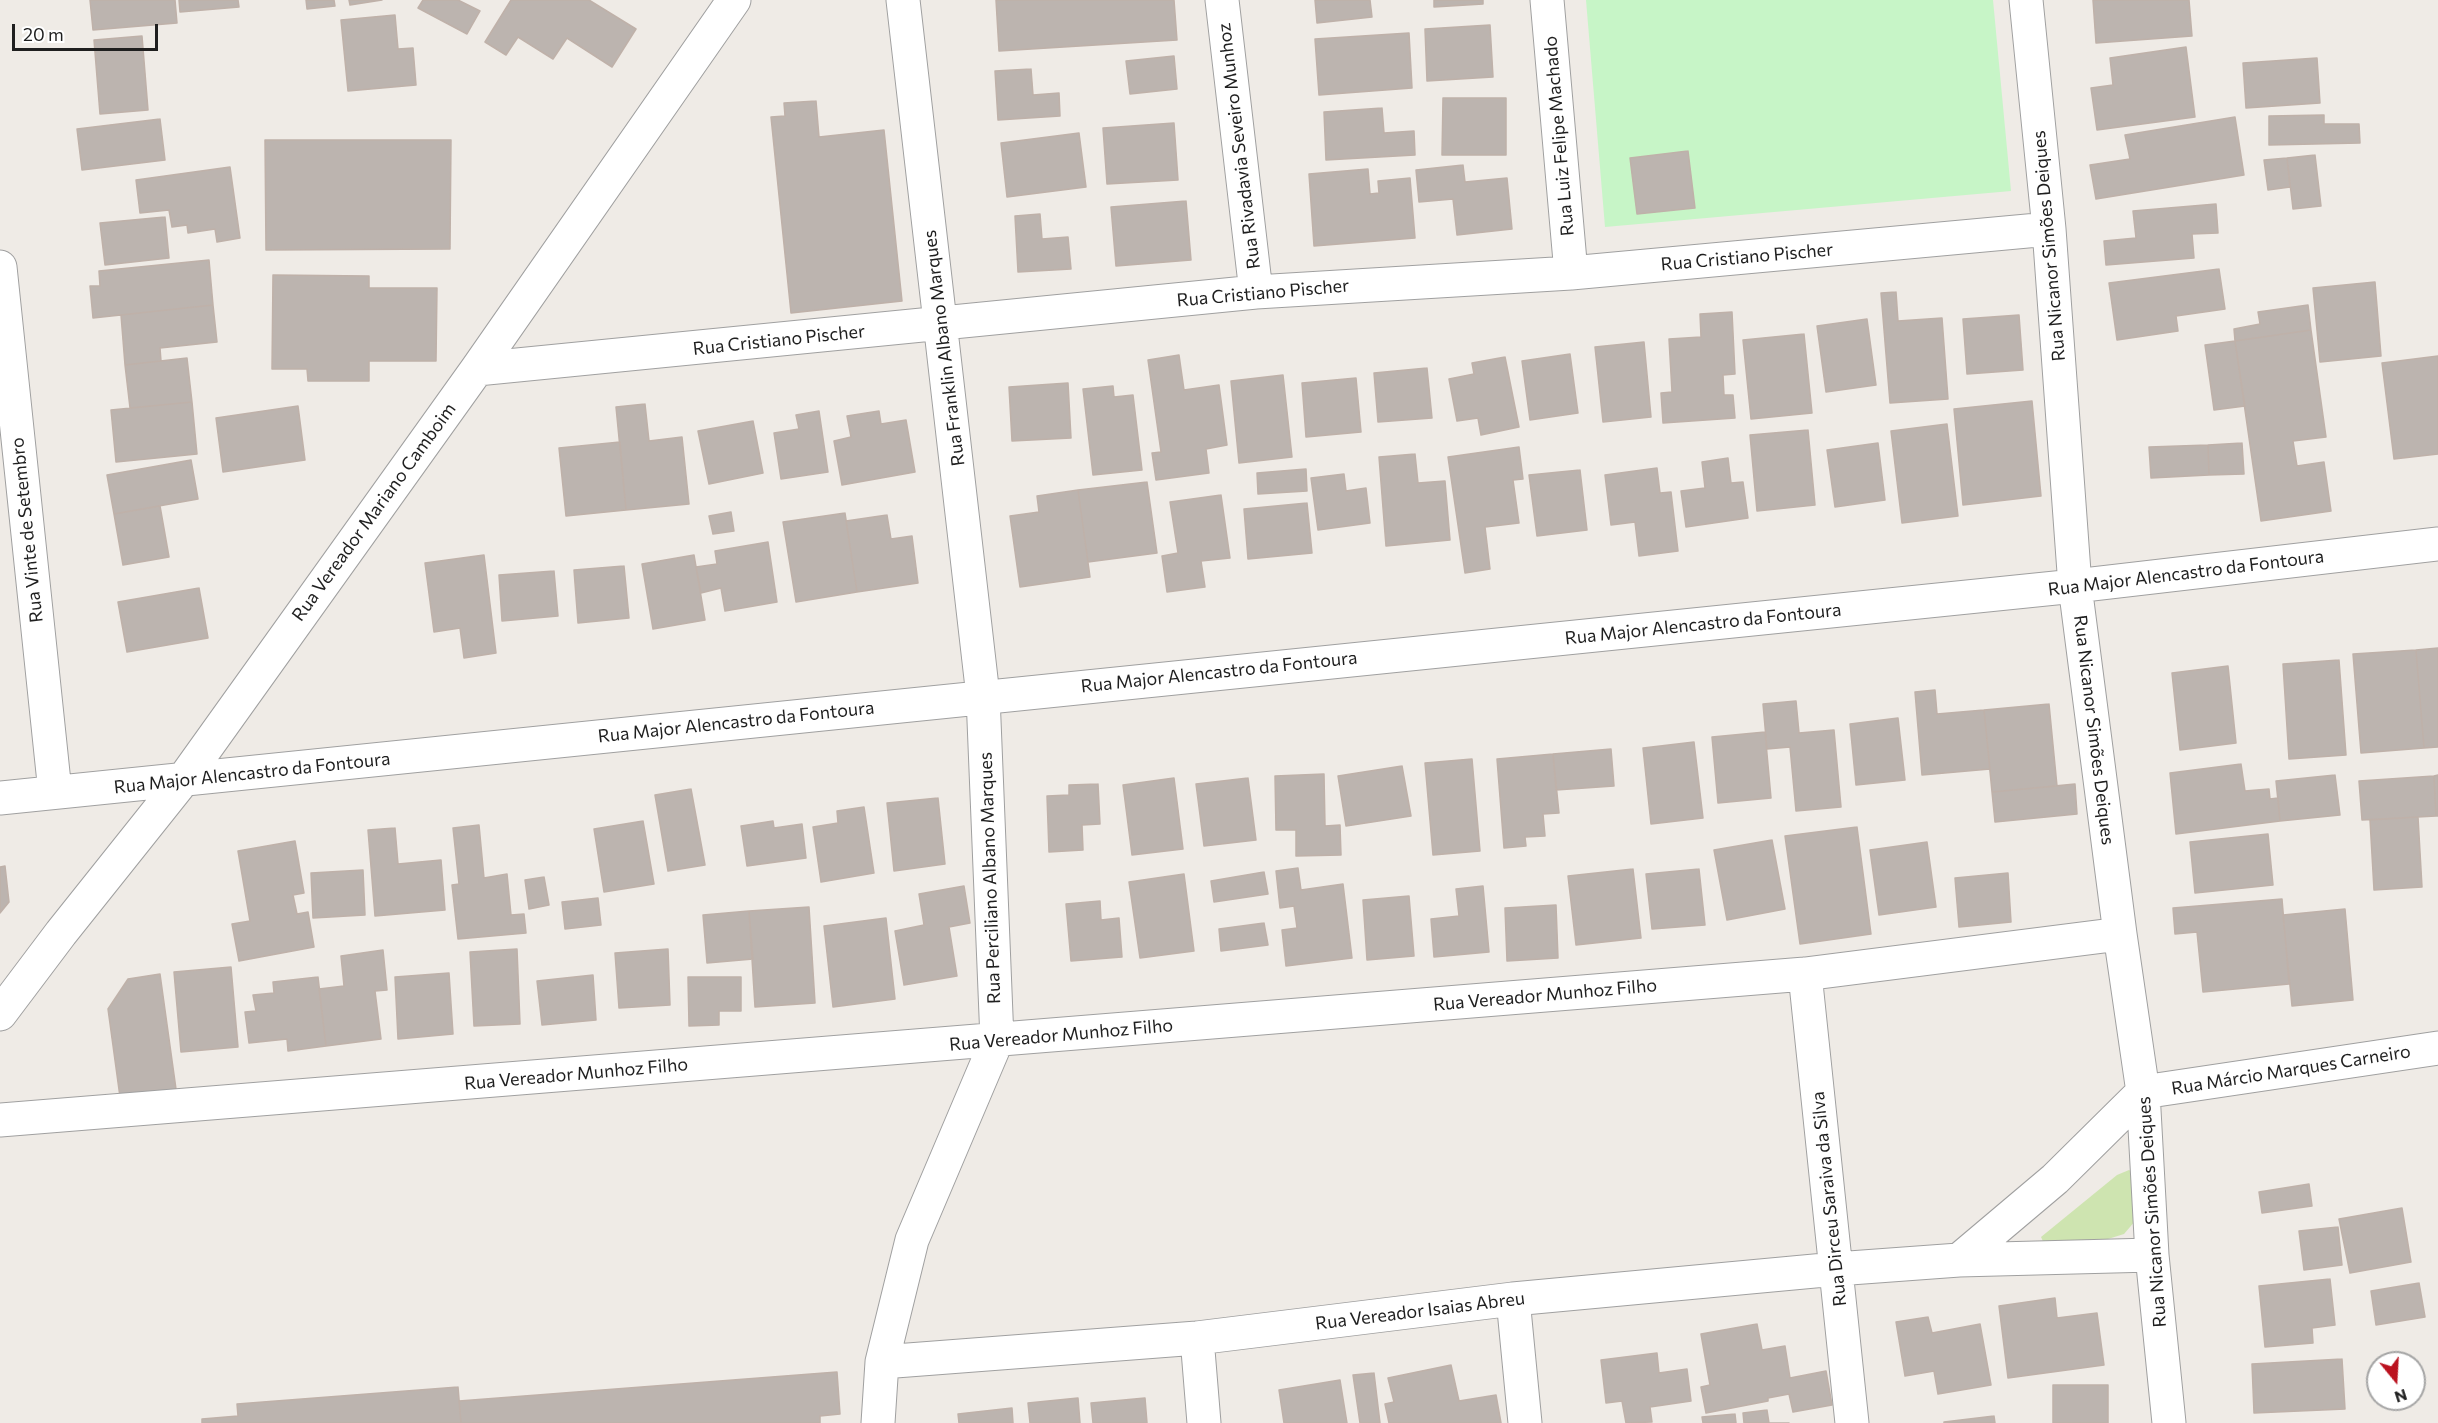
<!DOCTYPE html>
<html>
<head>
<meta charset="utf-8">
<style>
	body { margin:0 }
	#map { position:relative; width:2438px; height:1423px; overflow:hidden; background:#efebe6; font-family:Commissioner,sans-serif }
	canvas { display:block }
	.north { position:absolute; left:2366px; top:1351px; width:60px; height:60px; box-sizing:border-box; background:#fff; border:2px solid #a5a5a5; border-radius:50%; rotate:162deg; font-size:16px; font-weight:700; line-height:24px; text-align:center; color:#1f1f1f }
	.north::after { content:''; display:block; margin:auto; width:21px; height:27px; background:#bb121f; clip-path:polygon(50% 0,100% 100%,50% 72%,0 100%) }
	.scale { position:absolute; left:12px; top:24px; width:146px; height:27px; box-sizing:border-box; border:3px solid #1f1f1f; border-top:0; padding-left:8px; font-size:18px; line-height:21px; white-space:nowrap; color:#1f1f1f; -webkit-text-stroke:4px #fff; paint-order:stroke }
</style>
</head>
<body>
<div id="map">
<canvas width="2438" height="1423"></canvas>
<div class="north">N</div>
<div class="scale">20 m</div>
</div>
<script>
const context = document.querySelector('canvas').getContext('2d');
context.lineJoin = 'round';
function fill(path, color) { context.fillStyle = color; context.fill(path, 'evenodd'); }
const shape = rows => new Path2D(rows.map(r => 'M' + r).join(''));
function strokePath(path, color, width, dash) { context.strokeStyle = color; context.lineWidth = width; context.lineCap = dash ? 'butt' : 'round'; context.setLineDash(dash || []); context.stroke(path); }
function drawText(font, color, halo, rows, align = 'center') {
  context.font = font + ' Commissioner,sans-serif'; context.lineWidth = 5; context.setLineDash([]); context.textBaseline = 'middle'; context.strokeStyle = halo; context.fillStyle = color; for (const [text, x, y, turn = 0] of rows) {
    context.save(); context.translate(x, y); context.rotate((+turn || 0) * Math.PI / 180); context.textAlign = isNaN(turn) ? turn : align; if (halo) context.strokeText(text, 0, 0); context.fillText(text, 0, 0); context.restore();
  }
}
const grass = shape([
	[2129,1170,2136,1175,2136,1220,2124,1234,2095,1243,2046,1248,2041,1237,2117,1175]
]);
const park = shape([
	[1586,0,1993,0,2011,191,1605,227]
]);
const building = shape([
	[90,0,175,0,177,23,93,30,90,0],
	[179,0,238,0,239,7,180,12,179,0],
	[306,0,334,0,335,6,307,9,306,0],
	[349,0,382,0,350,5,349,0],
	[423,0,458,0,480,11,467,34,418,8,423,0],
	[511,0,589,0,636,29,612,67,567,38,553,59,518,37,506,55,485,42,511,0],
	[996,0,1174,0,1177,40,999,51,996,0],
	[1315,0,1370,0,1372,17,1317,23,1315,0],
	[1434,0,1483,0,1483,4,1434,7,1434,0],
	[2093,0,2189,0,2192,36,2096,43,2093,0],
	[395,15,398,49,413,48,416,85,348,91,341,20,395,15],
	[1490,25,1493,77,1427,81,1425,29,1490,25],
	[1409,33,1412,88,1319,95,1315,39,1409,33],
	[142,36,148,110,100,114,94,40,142,36],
	[2186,47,2195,117,2097,130,2091,88,2113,85,2110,58,2186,47],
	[1174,56,1177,89,1130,94,1126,61,1174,56],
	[2317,58,2320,103,2246,108,2243,63,2317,58],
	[1031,69,1033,95,1059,93,1060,116,998,120,995,71,1031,69],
	[1443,98,1506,98,1506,155,1442,155,1443,98],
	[816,101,819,137,884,130,902,301,791,313,771,117,785,116,784,103,816,101],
	[1382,108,1384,133,1414,131,1415,155,1326,160,1324,112,1382,108],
	[2324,115,2324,124,2359,124,2360,143,2269,145,2269,116,2324,115],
	[2235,117,2244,175,2096,199,2090,165,2130,159,2125,135,2235,117],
	[160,119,165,160,82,170,77,129,160,119],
	[1174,123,1178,180,1107,184,1103,128,1174,123],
	[1079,133,1086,187,1007,197,1001,143,1079,133],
	[265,140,451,140,450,249,266,250,265,140],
	[1688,151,1695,208,1637,214,1630,158,1688,151],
	[2315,155,2321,206,2293,209,2287,158,2315,155],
	[2287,158,2290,187,2268,190,2264,160,2287,158],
	[1463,165,1465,182,1507,178,1512,229,1457,235,1453,199,1419,202,1416,170,1463,165],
	[230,167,240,238,217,242,215,229,188,233,187,225,172,227,169,210,140,213,136,180,230,167],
	[1368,169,1370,194,1379,193,1378,181,1410,178,1415,238,1314,246,1309,174,1368,169],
	[1186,201,1191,260,1116,266,1111,207,1186,201],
	[2216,204,2218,233,2192,234,2194,258,2106,265,2104,241,2136,238,2133,211,2216,204],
	[1040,214,1042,239,1068,237,1071,269,1018,272,1015,216,1040,214],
	[165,217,169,258,105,265,100,223,165,217],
	[209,260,213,305,93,318,90,286,100,286,99,271,209,260],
	[2219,269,2225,309,2176,316,2178,331,2117,340,2109,283,2219,269],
	[273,275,369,276,369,288,437,288,436,361,369,361,369,381,308,381,307,369,272,369,273,275],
	[2375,282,2381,356,2320,362,2313,288,2375,282],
	[1896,292,1898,321,1942,318,1948,399,1890,403,1881,293,1896,292],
	[213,305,217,342,160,348,161,361,125,365,121,315,213,305],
	[2308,305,2311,330,2235,341,2234,329,2260,324,2258,312,2308,305],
	[1732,312,1735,374,1723,375,1724,395,1733,395,1735,418,1663,423,1661,393,1672,392,1669,339,1701,337,1700,314,1732,312],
	[2019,315,2023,370,1967,374,1963,319,2019,315],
	[1867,319,1876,385,1826,392,1817,326,1867,319],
	[2311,330,2326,437,2293,441,2297,466,2324,462,2331,511,2261,521,2235,341,2311,330],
	[1804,334,1812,413,1751,419,1743,340,1804,334],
	[2235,341,2245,406,2214,410,2205,345,2235,341],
	[1644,342,1651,417,1603,422,1595,347,1644,342],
	[1570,354,1578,413,1530,420,1522,361,1570,354],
	[1179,355,1184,390,1219,385,1227,445,1206,449,1209,473,1156,480,1152,453,1161,452,1148,360,1179,355],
	[2438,356,2438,454,2394,459,2382,363,2438,356],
	[1505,357,1519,427,1481,435,1478,418,1457,421,1449,379,1474,374,1472,363,1505,357],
	[187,358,192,402,130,408,125,365,187,358],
	[1427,368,1432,418,1378,422,1374,373,1427,368],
	[1283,375,1292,457,1239,463,1231,381,1283,375],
	[1356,378,1361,432,1306,437,1302,383,1356,378],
	[1068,383,1071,438,1012,441,1009,387,1068,383],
	[1113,386,1114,397,1133,395,1142,470,1093,475,1083,389,1113,386],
	[2032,401,2041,496,1963,505,1954,409,2032,401],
	[192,402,197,454,116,462,111,410,192,402],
	[645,404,649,441,682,437,689,504,626,510,616,407,645,404],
	[298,406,305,460,223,472,216,418,298,406],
	[819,411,828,472,781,479,774,433,799,429,796,415,819,411],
	[879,411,881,424,906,420,915,472,842,485,834,441,851,437,847,416,879,411],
	[753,421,763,473,709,484,698,431,753,421],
	[1947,424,1958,516,1902,523,1891,431,1947,424],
	[1808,430,1815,505,1757,511,1750,435,1808,430],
	[620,442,626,510,566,516,559,448,620,442],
	[1878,443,1885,500,1835,507,1827,450,1878,443],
	[2242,443,2244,474,2209,475,2208,445,2242,443],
	[2208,445,2209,475,2151,478,2149,447,2208,445],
	[1519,447,1523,479,1513,480,1519,523,1485,527,1490,569,1465,573,1448,457,1519,447],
	[1415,454,1418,483,1445,481,1450,540,1386,546,1379,457,1415,454],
	[1728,458,1731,483,1743,482,1748,518,1686,527,1681,491,1705,488,1702,462,1728,458],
	[191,460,198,499,114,514,107,475,191,460],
	[1657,468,1660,493,1671,492,1678,551,1639,556,1635,522,1611,525,1605,475,1657,468],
	[1306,469,1307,491,1258,494,1257,473,1306,469],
	[1580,470,1587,530,1537,536,1529,475,1580,470],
	[1344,474,1346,491,1366,488,1370,523,1318,530,1311,478,1344,474],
	[1147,482,1157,553,1088,562,1078,490,1147,482],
	[1078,490,1090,577,1020,587,1010,516,1039,512,1037,496,1078,490],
	[1221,495,1230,558,1201,561,1205,587,1167,592,1162,556,1178,553,1170,502,1221,495],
	[1307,503,1312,553,1248,559,1244,509,1307,503],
	[160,506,169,557,123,565,114,514,160,506],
	[731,512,734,531,713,534,709,516,731,512],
	[845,513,857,592,796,602,783,522,845,513],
	[887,515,891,539,912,536,918,583,857,592,846,521,887,515],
	[768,542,777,602,725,611,721,588,701,593,696,567,717,564,715,551,768,542],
	[484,555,496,653,464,658,460,628,434,632,425,563,484,555],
	[694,555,705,620,653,629,642,564,694,555],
	[624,566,629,618,578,623,574,570,624,566],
	[554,571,558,616,502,621,499,575,554,571],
	[199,588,208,638,127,652,118,602,199,588],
	[2438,648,2438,747,2424,748,2416,650,2438,648],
	[2416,650,2424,748,2361,753,2353,654,2416,650],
	[2339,660,2346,755,2289,759,2283,664,2339,660],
	[2228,666,2236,743,2180,750,2172,673,2228,666],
	[1935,690,1937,714,1984,710,1990,769,1922,775,1915,692,1935,690],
	[1796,701,1799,733,1834,730,1841,807,1796,811,1790,747,1767,749,1763,704,1796,701],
	[2049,704,2057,786,1992,792,1984,710,2049,704],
	[1898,718,1905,780,1856,785,1850,724,1898,718],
	[1765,732,1771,798,1718,803,1712,737,1765,732],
	[1694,742,1703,818,1651,824,1643,748,1694,742],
	[1611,749,1614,786,1556,790,1553,754,1611,749],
	[1553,754,1559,813,1543,814,1545,836,1525,837,1526,846,1504,848,1497,759,1553,754],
	[1472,759,1480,851,1433,855,1425,763,1472,759],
	[2241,764,2245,791,2269,789,2270,799,2278,798,2280,821,2176,834,2170,773,2241,764],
	[1402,766,1411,816,1346,826,1338,776,1402,766],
	[1324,774,1325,826,1340,825,1341,855,1296,856,1296,830,1276,830,1275,776,1324,774],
	[2335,775,2340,815,2280,821,2276,781,2335,775],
	[2438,775,2438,816,2436,816,2434,776,2438,775],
	[2434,776,2436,816,2362,820,2359,781,2434,776],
	[1174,778,1183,849,1132,855,1123,785,1174,778],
	[1248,778,1256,840,1204,846,1196,784,1248,778],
	[1098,784,1100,824,1082,825,1083,850,1049,852,1047,796,1069,795,1069,785,1098,784],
	[2075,784,2077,814,1995,822,1992,792,2075,784],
	[691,789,705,865,668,871,655,795,691,789],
	[938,798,945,864,894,871,887,803,938,798],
	[864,807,874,873,821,882,813,827,838,823,837,811,864,807],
	[2418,817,2422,887,2374,890,2370,820,2418,817],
	[643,821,654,884,604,892,594,829,643,821],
	[773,821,774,828,802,824,806,858,747,866,741,826,773,821],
	[479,825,484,878,507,874,511,915,524,914,526,933,458,939,452,885,459,884,453,828,479,825],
	[1857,827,1871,934,1800,944,1785,836,1857,827],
	[395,828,398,864,441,860,445,910,375,916,368,830,395,828],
	[2268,834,2273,885,2195,893,2190,842,2268,834],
	[1772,840,1785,909,1727,920,1714,850,1772,840],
	[295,841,304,893,293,895,297,914,308,912,314,947,239,961,232,924,250,921,238,851,295,841],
	[1927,842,1936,907,1879,915,1870,850,1927,842],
	[5,866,9,902,0,913,0,867,5,866],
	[1298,868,1301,890,1343,884,1352,958,1286,966,1282,930,1297,928,1294,906,1280,908,1276,871,1298,868],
	[1633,869,1641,938,1576,945,1568,876,1633,869],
	[1699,869,1705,925,1652,929,1646,874,1699,869],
	[363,870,365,915,313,918,311,873,363,870],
	[1264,872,1268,894,1214,902,1211,881,1264,872],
	[2008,873,2011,922,1959,927,1955,878,2008,873],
	[1184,874,1194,951,1140,958,1129,882,1184,874],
	[544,877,549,905,529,909,525,880,544,877],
	[964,886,970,923,949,927,957,976,904,985,895,931,924,925,919,894,964,886],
	[1483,886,1489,952,1434,957,1431,919,1459,916,1456,889,1483,886],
	[1409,896,1414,956,1367,960,1363,900,1409,896],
	[598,898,601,925,565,929,562,902,598,898],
	[2282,899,2289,984,2203,992,2197,932,2175,934,2173,908,2282,899],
	[1100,901,1101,920,1119,918,1122,957,1071,961,1066,904,1100,901],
	[1556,905,1558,958,1507,961,1505,908,1556,905],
	[809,907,815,1003,755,1007,749,911,809,907],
	[2345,909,2353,1000,2292,1006,2283,915,2345,909],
	[749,911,753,959,707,963,703,915,749,911],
	[886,918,895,999,833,1007,824,926,886,918],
	[1264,923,1268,945,1221,951,1219,929,1264,923],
	[517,949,520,1024,474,1026,470,952,517,949],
	[668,949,670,1005,619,1008,615,953,668,949],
	[383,950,387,990,375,991,381,1039,326,1046,319,989,344,986,341,956,383,950],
	[231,967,238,1047,181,1052,174,972,231,967],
	[449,973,453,1034,398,1039,395,977,449,973],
	[160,974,176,1089,120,1097,108,1009,128,979,160,974],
	[593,975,596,1020,542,1025,537,981,593,975],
	[318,977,326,1046,288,1051,287,1039,249,1043,245,1012,256,1011,253,995,274,993,273,982,318,977],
	[688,977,741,977,741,1011,719,1011,719,1025,689,1026,688,977],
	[2309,1184,2312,1206,2262,1213,2259,1192,2309,1184],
	[2402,1208,2411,1262,2350,1273,2339,1219,2402,1208],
	[2338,1227,2342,1265,2304,1270,2299,1231,2338,1227],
	[2330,1279,2335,1325,2312,1328,2313,1343,2265,1347,2259,1286,2330,1279],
	[2419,1283,2425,1317,2376,1325,2371,1291,2419,1283],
	[2055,1298,2057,1318,2097,1313,2104,1365,2008,1378,1999,1306,2055,1298],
	[1928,1317,1932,1333,1980,1324,1991,1385,1938,1394,1934,1371,1905,1376,1896,1322,1928,1317],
	[1757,1324,1762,1350,1785,1346,1790,1378,1826,1371,1832,1405,1793,1412,1789,1394,1768,1398,1768,1401,1706,1413,1701,1387,1710,1385,1701,1334,1757,1324],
	[1657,1353,1659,1373,1687,1369,1691,1401,1650,1407,1652,1422,1626,1423,1622,1401,1606,1403,1601,1360,1657,1353],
	[2342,1359,2345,1409,2254,1413,2252,1364,2342,1359],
	[1451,1365,1459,1401,1496,1395,1501,1423,1389,1423,1385,1404,1394,1402,1388,1378,1451,1365],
	[837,1372,840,1414,820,1416,820,1423,461,1423,459,1401,837,1372],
	[1374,1373,1380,1423,1360,1423,1353,1375,1374,1373],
	[1340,1380,1347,1423,1284,1423,1279,1390,1340,1380],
	[2053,1385,2108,1385,2108,1423,2053,1423,2053,1385],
	[458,1387,461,1423,202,1423,202,1419,238,1416,237,1404,458,1387],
	[1078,1398,1080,1423,1030,1423,1028,1403,1078,1398],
	[1145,1398,1147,1423,1093,1423,1091,1403,1145,1398],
	[1012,1408,1013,1423,959,1423,958,1414,1012,1408],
	[1767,1410,1769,1423,1789,1423,1744,1423,1743,1413,1767,1410],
	[1735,1414,1736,1423,1703,1423,1702,1417,1735,1414],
	[1994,1416,1995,1423,1944,1423,1944,1422,1994,1416]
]);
const minor = shape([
	[1222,0,1256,292],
	[1547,0,1571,273],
	[2026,0,2049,229,2075,586,2120,934,2143,1092,2152,1255,2169,1423],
	[0,267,55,792],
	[477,369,1256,292,1571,273,2049,229],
	[0,798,2075,586,2438,544],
	[1805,974,1852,1423],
	[0,1014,61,933,183,780,477,369,734,0],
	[0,1120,1805,974,2120,934],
	[1959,1260,2055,1179,2143,1092,2438,1048],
	[1513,1299,1525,1423],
	[1197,1338,1204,1423],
	[882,1362,1197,1338,1513,1299,1836,1269,1959,1260,2152,1255],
	[878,1423,882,1362,912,1240,997,1040,983,696,903,0]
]);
const streetNames = [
	["Rua Luiz Felipe Machado",1559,136,-95],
	["Rua Rivadavia Seveiro Munhoz",1239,146,-97],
	["Rua Nicanor Simões Deiques",2049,246,-95],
	["Rua Cristiano Pischer",1747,257,-5],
	["Rua Cristiano Pischer",1263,293,-5],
	["Rua Cristiano Pischer",779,340,-6],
	["Rua Franklin Albano Marques",944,348,-97],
	["Rua Vereador Mariano Camboim",374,512,-54],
	["Rua Vinte de Setembro",27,530,-96],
	["Rua Major Alencastro da Fontoura",2186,573,-7],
	["Rua Major Alencastro da Fontoura",1703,624,-6],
	["Rua Major Alencastro da Fontoura",1219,672,-6],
	["Rua Major Alencastro da Fontoura",736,722,-6],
	["Rua Nicanor Simões Deiques",2094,730,83],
	["Rua Major Alencastro da Fontoura",252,773,-6],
	["Rua Perciliano Albano Marques",990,878,-92],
	["Rua Vereador Munhoz Filho",1545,995,-5],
	["Rua Vereador Munhoz Filho",1061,1035,-5],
	["Rua Márcio Marques Carneiro",2291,1070,-9],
	["Rua Vereador Munhoz Filho",576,1074,-5],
	["Rua Dirceu Saraiva da Silva",1829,1199,-96],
	["Rua Nicanor Simões Deiques",2152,1212,-94],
	["Rua Vereador Isaias Abreu",1420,1311,-7]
];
fill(grass, '#cee4b0');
fill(park, '#c7f5c7');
fill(building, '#bcb4af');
strokePath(building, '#bfb1a9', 1.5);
strokePath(minor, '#a0a0a0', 35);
strokePath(minor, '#fff', 33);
drawText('18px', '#1f1f1f', '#fff', streetNames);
</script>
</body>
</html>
